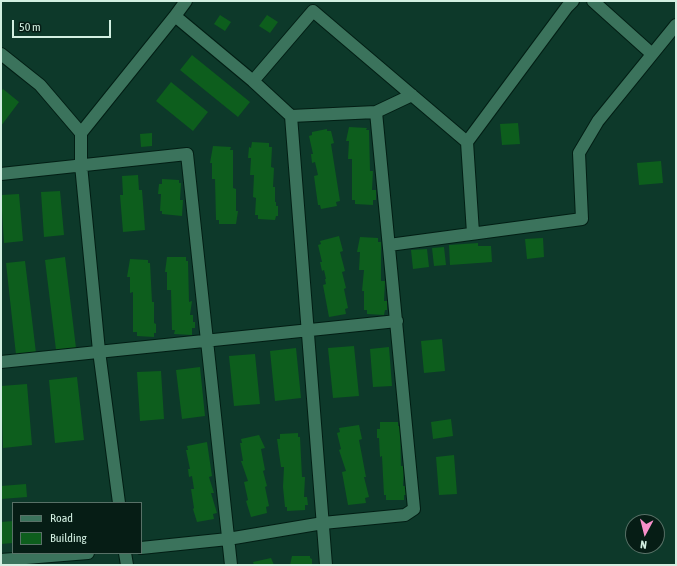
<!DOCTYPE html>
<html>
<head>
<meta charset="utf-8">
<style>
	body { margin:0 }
	#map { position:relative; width:677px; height:566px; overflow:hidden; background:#0d392a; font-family:"Asap Condensed",sans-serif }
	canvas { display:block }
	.frame { position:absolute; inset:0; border:2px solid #d2efe1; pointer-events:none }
	.legend { position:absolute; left:12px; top:502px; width:130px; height:52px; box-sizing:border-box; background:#061d15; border:1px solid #587167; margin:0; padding:5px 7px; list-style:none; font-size:12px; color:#d2efe1 }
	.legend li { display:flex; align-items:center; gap:8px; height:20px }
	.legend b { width:20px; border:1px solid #587167 }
	.north { position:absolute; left:625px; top:514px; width:40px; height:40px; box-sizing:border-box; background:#061d15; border:1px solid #587167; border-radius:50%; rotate:187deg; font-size:11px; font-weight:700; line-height:16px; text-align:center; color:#d2efe1 }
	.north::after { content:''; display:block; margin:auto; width:14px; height:18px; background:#f890cb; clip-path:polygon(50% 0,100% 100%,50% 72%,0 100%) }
	.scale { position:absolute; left:12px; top:20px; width:99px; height:18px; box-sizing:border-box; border:2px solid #d2efe1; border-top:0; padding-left:5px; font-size:12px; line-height:14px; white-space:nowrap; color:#d2efe1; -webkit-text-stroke:3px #061d15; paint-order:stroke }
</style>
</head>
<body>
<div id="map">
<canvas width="677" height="566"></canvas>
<div class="frame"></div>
<ul class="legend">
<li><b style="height:5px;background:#3b735c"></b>Road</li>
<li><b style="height:11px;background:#0d5e1d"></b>Building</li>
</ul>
<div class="north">N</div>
<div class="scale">50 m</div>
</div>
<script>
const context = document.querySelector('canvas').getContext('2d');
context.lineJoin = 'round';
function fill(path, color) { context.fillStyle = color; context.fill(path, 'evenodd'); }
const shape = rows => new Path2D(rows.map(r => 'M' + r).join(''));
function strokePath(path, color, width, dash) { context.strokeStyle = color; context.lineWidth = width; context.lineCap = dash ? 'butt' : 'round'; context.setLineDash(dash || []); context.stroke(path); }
const building = shape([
	[220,15,231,22,225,31,214,24],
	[267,15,278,22,270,33,259,26],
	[192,55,250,102,238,117,180,70],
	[171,82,208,112,193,131,156,101],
	[3,89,19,102,1,126,1,91],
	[518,123,520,144,502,145,500,124],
	[349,127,367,128,366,130,369,130,370,171,373,171,372,190,376,190,376,200,373,200,373,205,355,204,355,200,352,200,352,159,348,159,349,141,346,141],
	[327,129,327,131,331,131,334,143,331,144,340,201,336,202,337,206,321,209,320,205,318,205,314,176,318,175,315,162,312,163,311,154,313,154,309,136,312,135,312,132],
	[152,133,152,146,141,147,140,134],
	[252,142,269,143,269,147,272,147,271,167,274,168,273,187,275,187,275,202,276,202,276,206,278,206,278,216,276,216,275,220,258,219,258,215,255,215,256,198,253,197,254,175,250,175,251,158,248,158,249,147,251,148],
	[213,146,231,147,230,150,233,150,233,188,236,189,236,211,238,211,236,224,219,224,219,220,216,220,215,179,212,179,212,163,210,163],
	[661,161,663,183,639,185,637,163],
	[138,175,139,190,142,190,145,230,123,232,120,195,123,195,122,176],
	[162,179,179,180,179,183,181,183,180,200,183,200,182,216,162,214,162,211,160,211,161,194,158,194,159,184,162,184],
	[60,191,64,235,44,237,41,192],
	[19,194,23,241,4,243,1,195],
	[339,236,343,251,340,252,345,271,342,272,346,288,344,289,348,308,345,309,346,314,329,317,323,285,326,284,325,279,326,279,324,270,322,271,320,262,322,262,318,245,321,244,320,241],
	[360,237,378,238,378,242,381,242,381,281,385,281,384,301,387,301,387,310,385,310,384,315,367,314,367,310,364,310,364,291,362,291,364,270,359,270,360,252,357,252],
	[543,238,544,257,527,259,525,239],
	[478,243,478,246,491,246,492,262,450,265,449,245],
	[444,247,446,265,434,266,432,248],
	[427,249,429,267,413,269,411,250],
	[65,257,76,348,56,350,45,260],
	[167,257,186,257,186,261,188,261,189,302,192,301,190,315,193,315,193,322,195,322,195,328,192,328,192,335,174,334,175,330,172,330,171,290,167,290,167,272,165,272],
	[130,259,148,260,148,263,150,263,152,302,154,302,154,323,156,324,156,333,154,333,154,337,137,336,137,332,133,332,133,292,130,293,130,277,127,277],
	[25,261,36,353,16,355,6,263],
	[442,339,445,371,424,373,421,341],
	[354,346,359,396,333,398,328,348],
	[389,347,392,386,373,387,370,349],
	[296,348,301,398,275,401,270,351],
	[255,354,260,404,234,406,229,356],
	[200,367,205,416,182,419,176,370],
	[161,371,164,419,140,421,137,372],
	[77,377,84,440,55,443,49,380],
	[27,384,32,445,3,448,1,386],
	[451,419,453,436,433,439,431,422],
	[380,422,398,422,398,426,400,426,401,466,404,466,403,486,407,486,407,495,404,495,404,500,386,500,386,495,384,495,382,456,380,457,379,438,377,438,377,429,380,429],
	[359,425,362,439,359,440,366,477,364,477,369,497,365,498,366,503,348,505,342,472,346,471,339,450,341,449,337,433,340,432,339,428],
	[298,433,298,437,300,437,302,477,305,477,304,497,307,497,308,505,305,505,305,510,287,511,287,507,285,507,283,487,284,467,281,467,277,439,280,439,280,434],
	[259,435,265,448,261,449,265,470,263,471,267,486,265,487,269,506,266,507,267,513,251,517,246,501,248,500,244,482,248,481,241,461,243,461,240,443,242,443,241,439],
	[207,442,212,476,209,477,214,493,211,493,217,513,213,514,214,519,197,522,193,509,194,508,191,489,194,489,192,476,189,477,188,469,190,469,186,450,188,450,187,446],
	[454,455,457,494,439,495,436,457],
	[26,484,27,497,1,499,1,486],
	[13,521,13,543,1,544,1,522],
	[292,556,310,556,310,558,312,559,312,565,290,565],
	[271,558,274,565,254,565,253,562]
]);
const street = shape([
	[593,1,652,54],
	[175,16,186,1],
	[1,54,40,85,81,133,81,165,99,351,119,503],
	[253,81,313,11,467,142],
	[291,116,326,565],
	[81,133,175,16,253,81,291,116,376,112,412,95],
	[1,174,187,154,231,565],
	[473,233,467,142,567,7,573,1],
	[389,245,582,219,579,153,598,121,676,25],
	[1,362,397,321],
	[141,548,228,539,323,523,405,515,414,509,376,112],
	[125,553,127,565],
	[1,560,88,553]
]);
fill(building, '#0d5e1d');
strokePath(street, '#021e14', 14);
strokePath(street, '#3b735c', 12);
</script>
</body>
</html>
